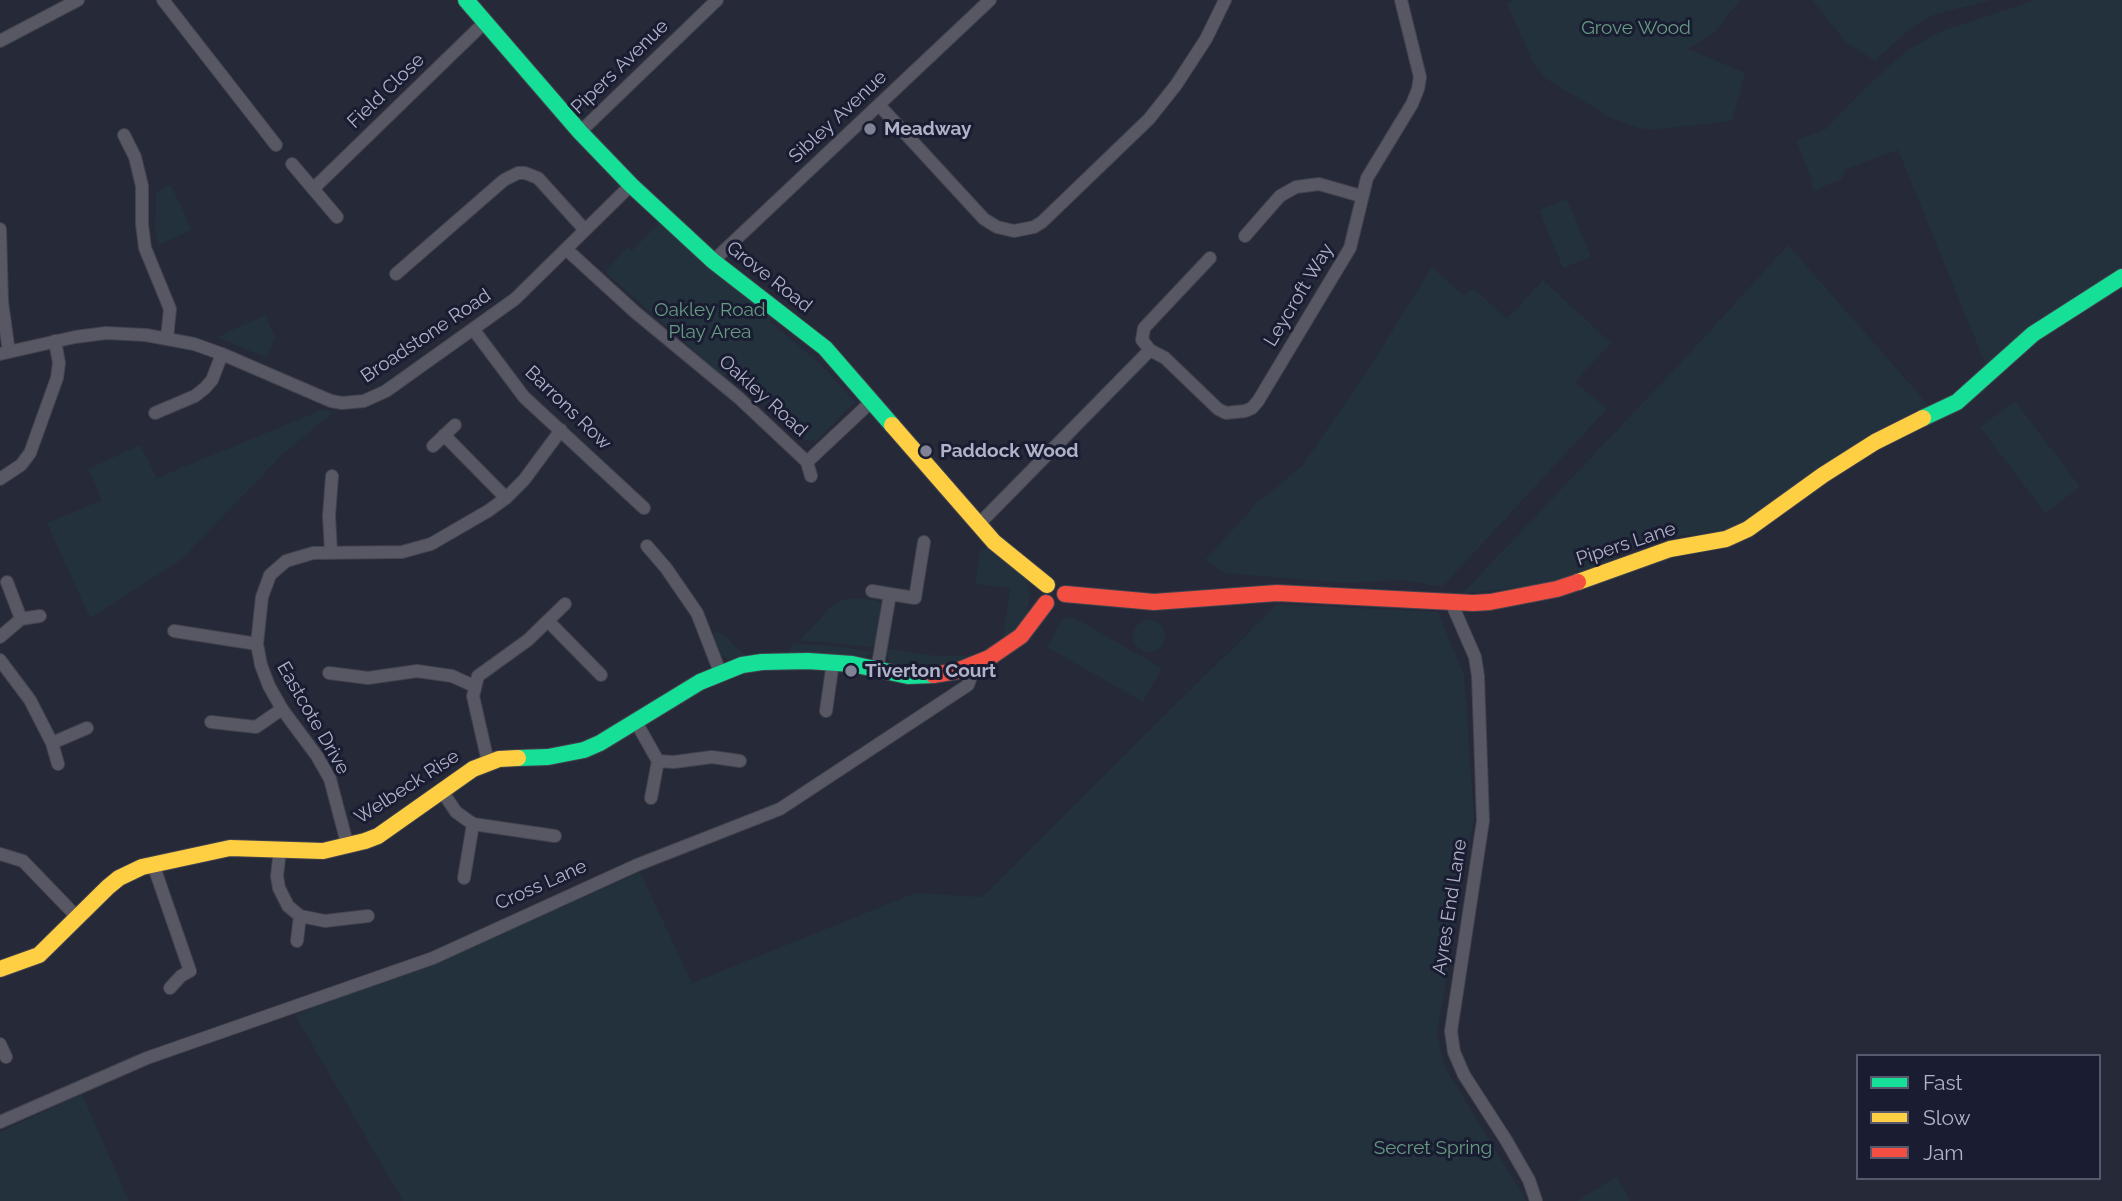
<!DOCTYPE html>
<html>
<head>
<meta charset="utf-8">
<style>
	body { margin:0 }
	#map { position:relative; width:2122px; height:1201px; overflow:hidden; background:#262937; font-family:Raleway,sans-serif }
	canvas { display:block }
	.legend { position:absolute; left:1856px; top:1054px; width:245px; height:126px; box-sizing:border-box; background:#1a1c32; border:2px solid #56586e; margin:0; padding:9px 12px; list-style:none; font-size:21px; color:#b0b2c9 }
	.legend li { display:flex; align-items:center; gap:14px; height:35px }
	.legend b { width:35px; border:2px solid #56586e }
</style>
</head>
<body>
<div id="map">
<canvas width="2122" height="1201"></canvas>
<ul class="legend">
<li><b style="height:9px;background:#16e098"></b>Fast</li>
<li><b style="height:9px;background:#ffcf43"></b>Slow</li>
<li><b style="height:9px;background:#f24e42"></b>Jam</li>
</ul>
</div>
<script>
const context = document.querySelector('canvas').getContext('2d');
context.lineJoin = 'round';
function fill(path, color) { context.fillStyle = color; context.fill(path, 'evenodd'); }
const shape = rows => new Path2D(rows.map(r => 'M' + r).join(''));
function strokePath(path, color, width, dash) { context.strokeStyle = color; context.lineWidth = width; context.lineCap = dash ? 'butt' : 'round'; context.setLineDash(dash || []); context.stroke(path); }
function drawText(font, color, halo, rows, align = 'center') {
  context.font = font + ' Raleway,sans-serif'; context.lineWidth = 6; context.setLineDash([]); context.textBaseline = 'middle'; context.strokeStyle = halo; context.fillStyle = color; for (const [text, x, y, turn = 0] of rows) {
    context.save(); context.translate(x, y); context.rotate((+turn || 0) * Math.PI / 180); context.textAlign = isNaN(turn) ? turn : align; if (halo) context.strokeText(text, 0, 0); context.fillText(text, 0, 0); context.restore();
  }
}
const green = shape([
	[1512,0,1740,0,1715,32,1688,49,1745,73,1732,121,1650,130,1638,128,1612,118,1546,79,1534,64,1507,4],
	[1812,0,1992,0,1936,14,1913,26,1875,61,1846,42],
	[2035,0,2122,0,2122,269,1987,368,1898,150,1846,169,1842,179,1813,191,1811,178,1796,140,1825,130,1862,91,1907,50,1944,30],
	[171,185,192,230,158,245,155,228,156,192],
	[1567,199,1591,257,1563,268,1539,210],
	[661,221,774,317,770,322,818,362,855,402,817,440,805,440,729,370,723,376,605,272,627,247,632,251],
	[1788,245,1931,408,1742,524,1715,534,1669,536,1643,543,1586,575,1557,584,1463,593,1688,355],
	[1432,267,1464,296,1473,288,1507,319,1543,280,1611,343,1575,382,1607,409,1442,587,1402,580,1345,583,1225,573,1205,560,1258,502,1302,466,1371,365],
	[265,315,275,337,267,358,217,337],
	[2015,401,2080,487,2045,513,1980,427],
	[324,409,333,412,282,455,181,560,90,618,47,523,102,500,88,469,140,445,157,478],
	[988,546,1026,577,1030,594,1028,611,1020,628,1003,641,1010,588,975,584,980,551],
	[854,598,875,600,881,603,876,646,871,647,800,640,831,607,838,601],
	[1277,604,1438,612,1464,675,1474,818,1437,1033,1444,1066,1527,1201,403,1201,295,1015,361,988,429,966,640,872,692,983,915,893,982,897],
	[1073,617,1162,668,1143,702,1047,647,1062,620],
	'1133 636a16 16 0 1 1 32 0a16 16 0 1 1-32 0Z',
	[718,632,724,634,744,655,729,660,720,655,713,633],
	[794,644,835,646,873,652,866,657,787,653],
	[889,649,937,656,981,655,921,671,890,663,886,652],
	[82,1094,129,1201,0,1201,0,1132],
	[1617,1176,1630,1201,1577,1201]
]);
const street = shape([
	[163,0,276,145],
	[0,41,78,0],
	[879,105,984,219,997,227,1014,231,1034,227,1042,222,1149,119,1176,85,1206,39,1225,0],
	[580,132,717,0],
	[124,135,135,157,142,186,142,224,145,248,170,309,167,338],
	[292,164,337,217],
	[313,189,486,21],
	[0,229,2,302,9,352],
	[1245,236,1280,196,1296,187,1319,184,1361,196],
	[566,249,635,312,739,398,807,462,811,476],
	[713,261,990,0],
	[396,274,504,180,518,173,525,173,538,178,585,230],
	[473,329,524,397,644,508],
	[1150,350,1165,358,1218,409,1226,413,1245,411,1252,408,1258,401,1350,248,1367,178,1412,104,1418,89,1420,77,1401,0],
	[0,354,75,337,106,333,146,335,194,344,222,354,331,401,342,403,364,401,386,391,515,299,631,185],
	[155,413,195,396,205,388,212,380,222,354],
	[444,435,506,498],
	[433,446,455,425],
	[807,462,872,401],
	[0,479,21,465,30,453,57,378,59,363,55,341],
	[978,525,1150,350,1142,340,1144,328,1210,258],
	[647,546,666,568,697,613,720,672],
	[331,552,329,516,332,476],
	[7,582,21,619],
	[872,591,890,594,877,670],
	[890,594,915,598,924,542],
	[1451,602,1475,657,1478,676,1483,821,1451,1031,1454,1052,1464,1075,1506,1140,1529,1180,1536,1201],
	[548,621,601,675],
	[174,631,257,644],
	[0,637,21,619,40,616],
	[0,660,30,700,52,743,58,764],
	[329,673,368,678,417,671,452,676,474,686],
	[826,711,833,662],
	[211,722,256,727,282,709],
	[636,722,658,761,651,798],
	[52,743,87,728],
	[658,761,674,762,712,757,740,761],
	[488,762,473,696,478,676,528,640,565,604],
	[442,791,456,812,473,824,464,878],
	[473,824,555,836],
	[348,847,330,779,317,756,282,709,269,686,261,665,257,644,262,597,270,575,286,561,313,553,402,552,431,544,488,511,506,498,524,480,561,430],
	[280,850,277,876,279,888,288,906,300,916,325,921,368,916],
	[0,854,23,861,78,918],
	[153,864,190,971,181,976,170,988],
	[297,941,300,916],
	[0,1044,6,1057],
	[0,1122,147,1058,433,958,637,865,780,809,968,685,975,665]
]);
const fast = shape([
	[466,0,580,132,631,185,713,261,825,348,892,425],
	[1923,418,1957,402,2033,334,2122,277],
	[518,758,548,757,584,750,600,743,700,682,742,665,762,662,808,661,852,664,908,676,933,675]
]);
const slow = shape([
	[892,425,994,542,1047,585],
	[1578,582,1670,549,1726,539,1748,529,1823,475,1875,442,1923,418],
	[0,969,39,955,108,887,119,878,142,867,230,848,323,851,365,841,378,836,473,769,499,759,518,758]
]);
const jam = shape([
	[1065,594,1154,602,1277,593,1473,603,1490,602,1557,589,1578,582],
	[933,675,957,671,989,658,1021,636,1046,603]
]);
const markers = [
	[870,129,7,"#808296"],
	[926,451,7,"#808296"],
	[851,671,7,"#808296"]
];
const parkNames = [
	["Grove Wood",1636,28],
	["Oakley Road",710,310],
	["Play Area",710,332],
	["Secret Spring",1433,1148]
];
const streetNames = [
	["Pipers Avenue",620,67,-44],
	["Field Close",386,91,-44],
	["Sibley Avenue",838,117,-43],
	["Grove Road",769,277,38],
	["Leycroft Way",1299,295,-59],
	["Broadstone Road",426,336,-34],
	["Oakley Road",763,396,42],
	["Barrons Row",568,408,44],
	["Pipers Lane",1626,544,-18],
	["Eastcote Drive",313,718,60],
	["Welbeck Rise",407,787,-33],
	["Cross Lane",541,885,-24],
	["Ayres End Lane",1450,907,-81]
];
const poiNames = [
	["Meadway",884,129],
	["Paddock Wood",940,451],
	["Tiverton Court",865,671]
];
fill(green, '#23313d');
strokePath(street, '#42434e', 14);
strokePath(fast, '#42434e', 18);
strokePath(slow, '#42434e', 18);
strokePath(jam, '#42434e', 18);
strokePath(street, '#575864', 12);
strokePath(fast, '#16e098', 16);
strokePath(slow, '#ffcf43', 16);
strokePath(jam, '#f24e42', 16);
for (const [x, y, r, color] of markers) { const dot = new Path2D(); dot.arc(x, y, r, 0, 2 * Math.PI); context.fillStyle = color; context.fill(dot); strokePath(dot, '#1a1c32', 2.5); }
drawText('19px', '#659c82', '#1a1c32', parkNames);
drawText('19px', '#b0b2c9', '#1a1c32', streetNames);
drawText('bold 19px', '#b0b2c9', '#1a1c32', poiNames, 'left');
</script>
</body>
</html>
